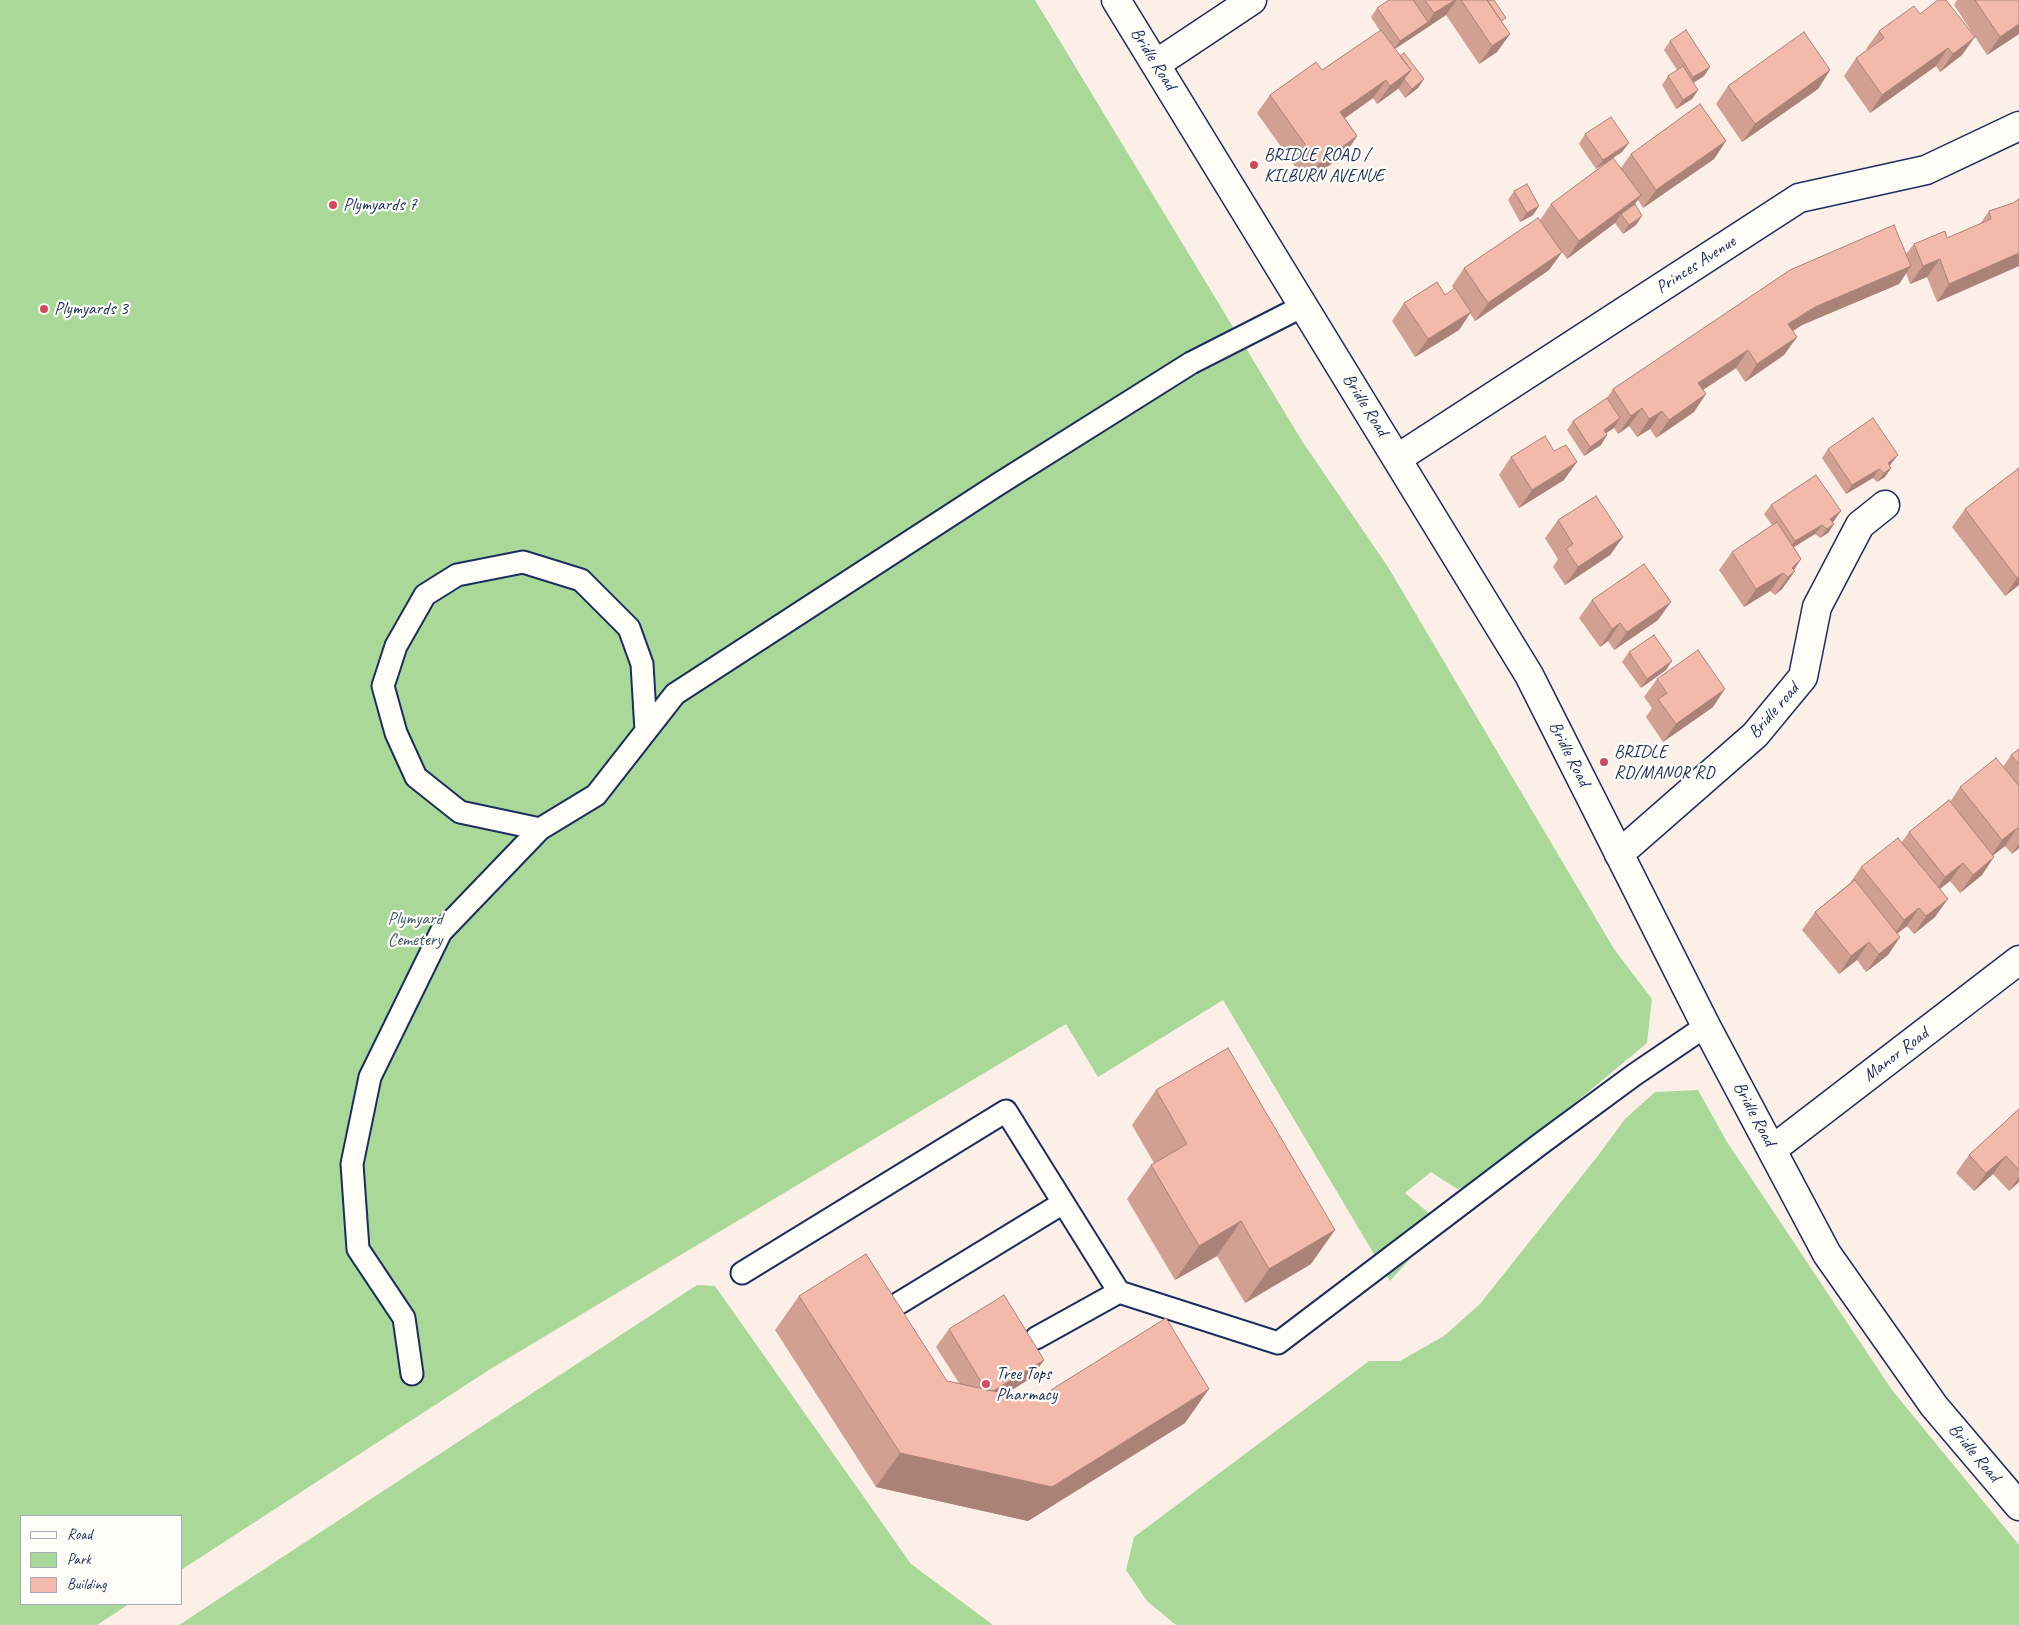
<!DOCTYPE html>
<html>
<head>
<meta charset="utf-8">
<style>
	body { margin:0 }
	#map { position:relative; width:2019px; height:1625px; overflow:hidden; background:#fbefe8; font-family:Caveat,sans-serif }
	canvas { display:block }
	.legend { position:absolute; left:20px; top:1515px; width:162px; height:90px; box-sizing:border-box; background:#fdfcf7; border:1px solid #a3aaba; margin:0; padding:6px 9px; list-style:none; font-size:15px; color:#1b2f5e }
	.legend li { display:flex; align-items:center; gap:10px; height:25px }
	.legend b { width:25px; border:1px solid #a3aaba }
</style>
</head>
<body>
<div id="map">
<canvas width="2019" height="1625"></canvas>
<ul class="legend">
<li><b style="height:6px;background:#fdfcf7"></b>Road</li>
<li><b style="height:14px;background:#aad898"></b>Park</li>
<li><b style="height:14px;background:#f3baab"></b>Building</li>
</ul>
</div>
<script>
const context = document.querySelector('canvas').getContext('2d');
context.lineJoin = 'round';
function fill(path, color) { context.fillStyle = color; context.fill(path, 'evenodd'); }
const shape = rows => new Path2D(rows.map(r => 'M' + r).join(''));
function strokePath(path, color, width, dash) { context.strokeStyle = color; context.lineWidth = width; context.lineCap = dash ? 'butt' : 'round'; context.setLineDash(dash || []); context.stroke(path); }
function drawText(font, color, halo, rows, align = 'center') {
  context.font = font + ' Caveat,sans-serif'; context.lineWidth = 4.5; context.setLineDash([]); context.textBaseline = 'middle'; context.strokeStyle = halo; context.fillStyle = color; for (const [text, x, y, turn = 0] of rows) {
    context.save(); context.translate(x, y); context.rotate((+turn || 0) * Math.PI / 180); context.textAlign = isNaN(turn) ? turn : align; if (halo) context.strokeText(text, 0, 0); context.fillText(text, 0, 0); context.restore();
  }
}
const green = shape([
	[0,0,1035,0,1302,441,1388,567,1614,949,1652,999,1647,1043,1475,1186,1457,1189,1431,1172,1405,1193,1430,1214,1428,1239,1390,1281,1223,1000,1098,1077,1066,1024,492,1368,181,1570,181,1516,21,1516,21,1604,129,1604,97,1625,0,1625],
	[1698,1090,1727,1142,1892,1390,2019,1545,2019,1625,1176,1625,1147,1601,1126,1570,1134,1537,1369,1361,1400,1361,1444,1336,1480,1304,1600,1153,1625,1119,1655,1092],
	[697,1285,715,1286,911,1564,993,1625,179,1625]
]);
const lane = shape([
	[540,829,460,812,416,777,396,733,383,686,396,646,425,595,457,575,523,562,581,580,629,628,642,664,646,731],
	[742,1273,1006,1111,1119,1292],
	[896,1305,1063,1203],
	[1036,1338,1119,1292,1278,1343,1543,1142,1634,1075,1706,1026],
	[412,1374,404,1318,358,1249,352,1164,370,1077,441,932,540,829,596,795,675,694,997,485,1191,363,1303,306]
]);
const street = shape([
	[1156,64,1252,0],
	[1398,458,1799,198,1926,170,2019,126],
	[1619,854,1755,735,1803,677,1817,607,1860,525,1885,505],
	[1773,1149,2019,960]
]);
const secondary = shape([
	[1116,0,1529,675,1706,1026,1827,1254,1934,1406,2019,1506]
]);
const wall = shape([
	[1389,0,1494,0,1502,23,1510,34,1497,52,1479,64,1446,15,1395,49,1400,56,1424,79,1418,88,1405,98,1398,88,1377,104,1373,98,1345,118,1357,136,1345,154,1306,182,1257,113,1270,95,1322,70,1380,31,1371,17,1377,8],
	[1957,0,1975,0,2019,34,1987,55,1954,5],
	[1920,14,1962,55,1940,72,1936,66,1870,113,1844,76,1856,58,1867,50,1866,49,1879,31],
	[1670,41,1704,76,1693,83,1698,90,1692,99,1676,109,1662,85,1668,76,1677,70,1664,50],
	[1830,70,1818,89,1742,142,1716,104,1728,86],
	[1585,134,1622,152,1613,158,1621,168,1631,154,1726,141,1714,159,1643,208,1638,200,1635,204,1636,225,1623,234,1615,223,1567,259,1562,252,1549,270,1475,321,1470,313,1459,330,1415,357,1392,321,1404,303,1445,295,1454,289,1452,286,1464,268,1540,220,1551,204,1606,163,1596,169,1579,144],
	[1514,191,1539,206,1533,215,1520,222,1508,200],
	[2019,199,2019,266,1937,302,1927,277,1910,284,1906,273,1899,284,1802,325,1793,331,1797,337,1784,355,1745,382,1736,368,1703,390,1694,412,1656,438,1650,429,1637,437,1629,426,1618,434,1614,428,1606,433,1607,435,1601,445,1584,456,1567,430,1573,421,1607,398,1613,389,1906,254,1914,244,1947,238,1980,224,1989,211,2013,203],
	[1828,449,1891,464,1890,465,1891,468,1885,477,1877,482,1873,478,1846,494,1822,458],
	[1511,457,1564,480,1519,508,1499,475],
	[2019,468,2019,585,2005,596,1952,527,1965,509],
	[1771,505,1834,521,1833,522,1834,524,1828,533,1820,538,1815,534,1794,547,1801,559,1794,570,1795,571,1782,589,1775,595,1770,591,1744,607,1719,570,1732,552,1772,525,1764,514],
	[1558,520,1623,537,1610,555,1565,585,1553,567,1558,559,1545,538],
	[1592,600,1658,620,1614,650,1608,641,1600,647,1579,618],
	[1629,652,1666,670,1641,688,1622,662],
	[1657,679,1713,707,1663,742,1646,717,1652,708,1644,697],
	[2019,749,2019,848,2012,854,2005,846,1993,855,1982,875,1960,893,1950,881,1940,889,1935,917,1914,934,1907,926,1897,933,1900,937,1888,955,1866,972,1857,960,1839,974,1802,930,1815,912,1850,883,1861,867,1902,842,1909,832,1950,802,1960,787,2003,767,2011,755],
	[1156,1090,1311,1264,1245,1303,1217,1256,1175,1280,1127,1199,1151,1165,1154,1163,1132,1125],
	[2019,1109,2019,1182,2009,1191,1993,1174,1974,1191,1956,1173,1969,1155],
	[799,1296,947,1381,959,1383,936,1347,949,1329,1044,1360,1031,1378,1006,1394,1035,1400,1185,1423,1028,1521,876,1487,775,1330]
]);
const shadedWall = shape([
	[1455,0,1457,0,1446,15,1422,31,1434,13],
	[1428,22,1422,31,1393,50,1400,41],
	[2019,24,2019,34,1987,55,2000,37],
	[1510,34,1497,52,1479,64,1492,46],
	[1975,37,1962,55,1940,72,1953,54],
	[1948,48,1936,66,1870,113,1882,95],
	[1710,67,1704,76,1687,87,1693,77],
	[1411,70,1398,89,1377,104,1390,86],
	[1830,70,1818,89,1742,142,1755,124],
	[1424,79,1418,88,1405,98,1412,89],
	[1386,80,1373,98,1328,130,1340,112],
	[1698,90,1692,99,1676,109,1683,100],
	[1357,136,1345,154,1306,182,1319,164],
	[1726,141,1714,159,1643,208,1656,190],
	[1629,143,1622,152,1596,169,1603,160],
	[1641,195,1628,213,1621,214,1615,223,1567,259,1579,241],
	[1539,206,1533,215,1520,222,1527,213],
	[1642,216,1636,225,1623,234,1629,225],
	[1562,252,1549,270,1475,321,1488,303],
	[2019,253,2019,266,1937,302,1949,284],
	[1940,259,1927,277,1910,284,1923,266],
	[1911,266,1899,284,1802,325,1776,342,1788,324,1815,307],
	[1471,312,1459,330,1415,357,1428,339],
	[1797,337,1784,355,1745,382,1757,364],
	[1748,350,1736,368,1686,401,1698,383],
	[1706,394,1694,412,1656,438,1669,420],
	[1642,408,1629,426,1618,434,1631,416],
	[1662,411,1650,429,1637,437,1649,419],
	[1620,418,1614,428,1597,439,1604,430],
	[1607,435,1601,445,1584,456,1590,447],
	[1898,455,1891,464,1881,472,1888,463],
	[1577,462,1564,480,1519,508,1532,490],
	[1891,468,1885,477,1877,482,1884,473],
	[1879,469,1873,478,1846,494,1852,485],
	[1841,511,1834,521,1824,528,1830,519],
	[1834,524,1828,533,1820,538,1827,529],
	[1822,525,1815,534,1789,550,1795,541],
	[1623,537,1610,555,1565,585,1578,567],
	[1801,559,1790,576,1795,571,1782,589,1775,595,1788,577,1792,568],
	[1783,573,1770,591,1744,607,1756,589],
	[2019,577,2019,585,2005,596,2017,578],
	[1671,602,1658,620,1614,650,1627,632],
	[1620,623,1608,641,1600,647,1612,629],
	[1672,661,1666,670,1641,688,1647,679],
	[1725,689,1713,707,1663,742,1676,724],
	[2017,828,2005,846,1990,858,2002,840],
	[2019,844,2019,848,2012,854],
	[1994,857,1982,875,1960,893,1973,875],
	[1963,863,1950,881,1932,895,1945,877],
	[1948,899,1935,917,1914,934,1926,916],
	[1919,908,1907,926,1892,938,1904,920],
	[1900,937,1888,955,1866,972,1879,954],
	[1869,942,1857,960,1839,974,1851,956],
	[2006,1156,1993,1174,1974,1191,1986,1173],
	[2019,1177,2019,1182,2009,1191],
	[1241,1221,1217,1256,1175,1280,1199,1246],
	[1335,1230,1311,1264,1245,1303,1269,1269],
	[1044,1360,1031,1378,976,1412,989,1394],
	[1209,1389,1185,1423,1028,1521,876,1487,900,1453]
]);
const building = shape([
	[1389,0,1413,0,1428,22,1400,41,1377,8,1389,0],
	[1425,0,1455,0,1434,13,1425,0],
	[1461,0,1487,0,1510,34,1492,46,1461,0],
	[1487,0,1494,0,1506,18,1501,21,1487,0],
	[1938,0,1946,0,1975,37,1953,54,1948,48,1882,95,1856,58,1884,38,1879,31,1914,6,1920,14,1938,0],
	[1975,0,2019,0,2019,24,2000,37,1975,0],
	[1381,30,1411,70,1390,86,1386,80,1340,112,1357,136,1319,164,1270,95,1316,62,1322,70,1381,30],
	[1686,30,1710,67,1693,77,1670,41,1686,30],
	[1804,32,1830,70,1755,124,1728,86,1804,32],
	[1404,53,1424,79,1412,89,1404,79,1411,70,1400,56,1404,53],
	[1683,66,1698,90,1683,100,1668,76,1683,66],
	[1700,104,1726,141,1656,190,1631,154,1700,104],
	[1611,117,1629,143,1603,160,1585,134,1611,117],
	[1613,158,1641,195,1579,241,1551,204,1613,158],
	[1527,184,1539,206,1527,213,1514,191,1527,184],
	[2019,199,2019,253,1949,284,1940,259,1923,266,1914,244,1945,231,1947,238,1991,219,1989,211,2013,203,2019,199],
	[1635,204,1642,216,1629,225,1621,214,1635,204],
	[1538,218,1562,252,1488,303,1464,268,1538,218],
	[1894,225,1911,266,1815,307,1788,324,1797,337,1757,364,1748,350,1698,383,1706,394,1669,420,1662,411,1649,419,1642,408,1631,416,1613,389,1790,270,1894,225],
	[1437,282,1445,295,1455,288,1471,312,1428,339,1404,303,1437,282],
	[1607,398,1620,418,1604,430,1607,435,1590,447,1573,421,1607,398],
	[1873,418,1898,455,1888,463,1891,468,1884,473,1879,469,1852,485,1828,449,1873,418],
	[1545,436,1554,451,1566,445,1577,462,1532,490,1511,457,1545,436],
	[2019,468,2019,577,2017,578,1965,509,2019,468],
	[1816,475,1841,511,1830,519,1834,524,1827,529,1822,525,1795,541,1771,505,1816,475],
	[1596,496,1623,537,1578,567,1566,549,1573,544,1558,520,1596,496],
	[1777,522,1801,559,1792,568,1795,571,1788,577,1783,573,1756,589,1732,552,1777,522],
	[1644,564,1671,602,1627,632,1620,623,1612,629,1592,600,1644,564],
	[1654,635,1672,661,1647,679,1629,652,1654,635],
	[1698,650,1725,689,1676,724,1658,699,1667,693,1657,679,1698,650],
	[2019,749,2019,764,2011,755,2019,749],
	[1996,758,2019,786,2019,830,2017,828,2002,840,1960,787,1996,758],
	[1949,800,1994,857,1973,875,1963,863,1945,877,1909,832,1949,800],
	[1898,838,1948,899,1926,916,1919,908,1904,920,1861,867,1898,838],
	[1855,880,1900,937,1879,954,1869,942,1851,956,1815,912,1855,880],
	[1228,1048,1335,1230,1269,1269,1241,1221,1199,1246,1151,1165,1187,1144,1156,1090,1228,1048],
	[2019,1109,2019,1170,2006,1156,1986,1173,1969,1155,2019,1109],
	[866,1254,947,1381,1035,1400,1166,1318,1209,1389,1052,1487,900,1453,799,1296,866,1254],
	[1004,1295,1044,1360,993,1391,986,1390,949,1329,1004,1295]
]);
const markers = [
	[1254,165,5,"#d1495b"],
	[333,205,5,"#d1495b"],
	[44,309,5,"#d1495b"],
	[1604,762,5,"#d1495b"],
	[986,1384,5,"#d1495b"]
];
const streetNames = [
	["Bridle Road",1153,59,58],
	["Princes Avenue",1696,265,-33],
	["Bridle Road",1365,405,58],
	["Bridle road",1774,711,-49],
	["Bridle Road",1569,754,63],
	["Manor Road",1896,1055,-37],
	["Bridle Road",1754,1114,62],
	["Bridle Road",1974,1453,50]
];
const poiNames = [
	["BRIDLE ROAD /",1264,155],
	["KILBURN AVENUE",1264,176],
	["Plymyards 7",343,205],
	["Plymyards 3",54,309],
	["BRIDLE",1614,752],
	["RD/MANOR RD",1614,773],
	["Tree Tops",996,1374],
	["Pharmacy",996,1395]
];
const parkNames = [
	["Plymyard",415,919],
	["Cemetery",415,940]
];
fill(green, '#aad898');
strokePath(lane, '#1b2f5e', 25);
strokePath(street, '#1b2f5e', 31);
strokePath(secondary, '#1b2f5e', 31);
strokePath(lane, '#fdfcf7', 21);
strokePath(street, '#fdfcf7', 28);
strokePath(secondary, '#fdfcf7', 28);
fill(wall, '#d1a093');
fill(shadedWall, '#aa8278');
fill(building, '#f3baab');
strokePath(building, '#aa8278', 1);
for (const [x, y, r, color] of markers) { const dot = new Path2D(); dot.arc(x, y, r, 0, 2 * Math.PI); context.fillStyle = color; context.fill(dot); strokePath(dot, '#fdfcf7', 2); }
drawText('18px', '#1b2f5e', '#fdfcf7', streetNames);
drawText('18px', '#1b2f5e', '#fdfcf7', poiNames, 'left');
drawText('18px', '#3f596c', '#fdfcf7', parkNames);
</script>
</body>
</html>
